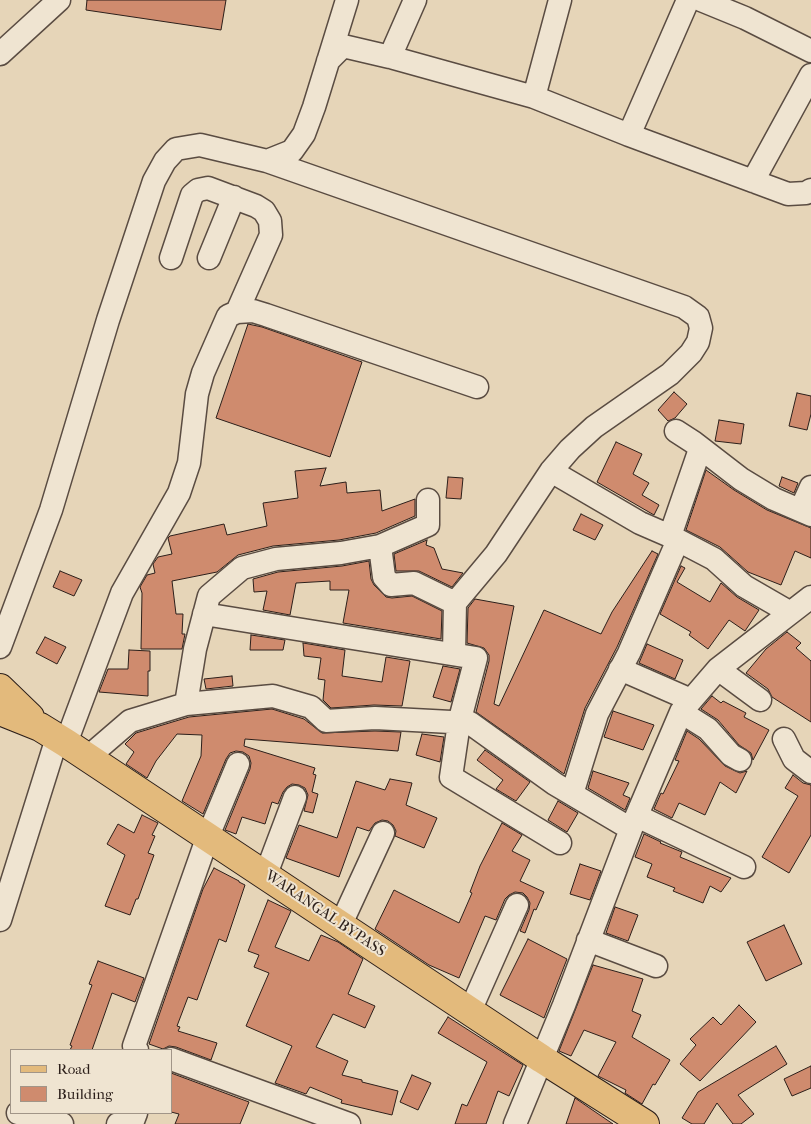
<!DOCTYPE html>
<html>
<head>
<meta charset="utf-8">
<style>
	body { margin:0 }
	#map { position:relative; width:811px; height:1124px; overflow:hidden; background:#e6d5b8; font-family:"IM FELL French Canon",serif }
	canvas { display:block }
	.legend { position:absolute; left:10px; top:1049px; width:162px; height:65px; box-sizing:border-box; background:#efe4d1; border:1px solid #a19588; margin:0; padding:6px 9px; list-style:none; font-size:15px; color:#2c1f1a }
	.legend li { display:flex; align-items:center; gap:10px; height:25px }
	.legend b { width:25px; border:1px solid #a19588 }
</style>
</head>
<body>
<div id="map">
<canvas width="811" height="1124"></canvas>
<ul class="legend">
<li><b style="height:6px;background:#e3ba7c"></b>Road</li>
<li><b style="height:14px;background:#cf8b6e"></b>Building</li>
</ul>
</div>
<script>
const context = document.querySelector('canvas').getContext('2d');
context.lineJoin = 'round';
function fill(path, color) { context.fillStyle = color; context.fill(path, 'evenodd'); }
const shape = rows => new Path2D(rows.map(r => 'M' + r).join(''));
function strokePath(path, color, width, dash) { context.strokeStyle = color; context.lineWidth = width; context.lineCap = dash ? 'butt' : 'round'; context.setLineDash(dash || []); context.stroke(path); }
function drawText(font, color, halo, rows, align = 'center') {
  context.font = font + ' "IM FELL French Canon",serif'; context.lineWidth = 4; context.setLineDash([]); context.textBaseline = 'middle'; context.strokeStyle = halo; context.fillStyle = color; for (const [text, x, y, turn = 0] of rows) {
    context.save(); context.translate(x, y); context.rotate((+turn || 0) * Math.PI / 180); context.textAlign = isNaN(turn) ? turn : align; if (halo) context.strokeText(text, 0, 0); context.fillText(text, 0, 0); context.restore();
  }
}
const building = shape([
	[87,0,226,0,221,30,86,10,87,0],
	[248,324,262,327,362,362,330,457,216,418,248,324],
	[674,392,687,404,675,418,668,421,658,410,674,392],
	[797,393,811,396,811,414,807,430,789,426,797,393],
	[719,420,744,424,741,444,715,441,719,420],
	[616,442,642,454,633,474,649,483,642,495,659,505,654,515,597,482,616,442],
	[326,468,320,486,346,482,347,493,380,490,382,511,415,499,415,516,376,533,339,540,273,546,238,555,217,572,172,581,176,614,183,614,182,634,185,634,182,649,141,649,142,593,140,587,147,575,155,573,153,564,158,557,172,554,168,538,170,536,224,524,227,535,267,526,263,503,298,498,295,471,326,468],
	[706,470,734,490,767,510,811,528,811,558,795,551,781,585,748,572,720,547,686,530,706,470],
	[448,477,463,478,461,499,446,498,448,477],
	[782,477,798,483,794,493,779,486,782,477],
	[581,514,603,525,595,540,573,530,581,514],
	[427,540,426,545,434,548,442,569,463,573,452,587,419,571,396,571,394,554,427,540],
	[652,551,658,554,617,647,585,708,564,774,476,712,489,661,489,655,484,648,467,643,468,608,475,599,514,606,494,704,499,706,544,610,601,634,612,612,652,551],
	[369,561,371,579,374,585,386,597,392,598,412,596,442,611,441,639,343,623,349,590,330,590,330,581,296,583,290,615,263,610,267,591,254,592,253,579,278,572,342,566,369,561],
	[681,566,685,568,677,582,710,602,721,583,737,597,759,610,745,631,729,620,708,649,689,635,691,632,660,614,681,566],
	[60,571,82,580,74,596,53,587,60,571],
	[787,632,801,643,796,648,811,661,811,722,772,697,768,689,746,673,766,649,787,632],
	[251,635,285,640,283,650,250,650,251,635],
	[45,637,66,647,57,664,36,653,45,637],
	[303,643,345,650,342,676,382,682,386,657,410,661,402,706,374,705,331,708,323,700,325,680,318,679,321,658,304,656,303,643],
	[647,644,683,660,675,679,639,663,647,644],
	[129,650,150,651,150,671,148,671,148,696,99,692,108,669,128,669,129,650],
	[443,666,460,669,451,702,433,697,443,666],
	[232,676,233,686,206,689,204,679,232,676],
	[712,696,721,703,723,701,746,713,744,717,769,730,753,760,751,753,739,745,718,720,701,709,712,696],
	[272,709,304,719,322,733,375,731,401,732,398,751,245,739,244,746,315,768,313,774,316,775,312,792,318,794,313,813,304,811,308,795,305,788,299,785,292,784,287,787,283,792,278,804,272,802,265,824,242,817,236,834,225,830,250,769,251,763,249,756,243,752,236,751,230,753,226,759,203,814,182,801,201,756,202,735,177,734,156,761,147,778,126,764,134,752,125,744,136,733,189,717,272,709],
	[613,711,654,725,643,750,604,737,613,711],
	[687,731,699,739,725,766,740,773,747,771,736,793,720,782,705,815,679,803,672,818,654,809,661,793,663,794,679,761,675,760,687,731],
	[422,734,444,737,440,762,416,755,422,734],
	[485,750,530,782,516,801,496,789,503,780,477,760,485,750],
	[593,771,629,783,623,795,630,798,625,810,588,788,593,771],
	[793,775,803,783,811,785,811,835,789,873,762,857,798,796,785,788,793,775],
	[390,779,412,783,406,805,437,818,424,848,395,836,396,831,393,825,388,821,382,820,375,823,369,831,357,827,339,877,286,858,299,825,337,838,356,781,385,790,390,779],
	[558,801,578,813,567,832,548,820,558,801],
	[142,815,158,823,152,835,155,836,148,853,154,855,138,899,136,899,130,915,105,906,125,855,107,844,118,824,134,833,142,815],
	[502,823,522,835,512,851,530,860,520,881,544,892,536,910,534,909,525,933,520,931,529,910,530,903,527,897,523,893,515,892,509,895,505,899,496,920,485,916,459,978,429,965,375,929,394,890,459,923,472,893,470,892,480,866,502,823],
	[644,834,661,842,660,843,682,852,680,857,731,878,721,892,710,886,703,903,673,891,675,888,647,877,652,864,635,857,644,834],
	[580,864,601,871,590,900,570,894,580,864],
	[214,868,239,881,239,882,245,885,226,942,219,939,197,1000,188,997,177,1026,180,1027,178,1031,217,1043,211,1060,176,1047,169,1046,163,1049,149,1044,203,889,214,868],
	[268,900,291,911,275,947,309,961,321,935,338,942,363,959,348,994,375,1006,365,1028,333,1014,316,1047,348,1061,342,1075,362,1080,362,1082,398,1091,392,1115,341,1103,342,1100,310,1087,306,1094,275,1083,292,1046,246,1026,269,973,254,967,259,955,248,951,268,900],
	[615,907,638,915,628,941,606,933,615,907],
	[784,925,802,964,766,981,747,942,784,925],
	[528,939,567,959,544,1018,500,995,528,939],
	[98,961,144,978,135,1002,112,993,92,1050,70,1050,72,1046,70,1045,92,985,89,984,98,961],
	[593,965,643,979,632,1011,641,1015,632,1037,670,1060,655,1085,653,1084,642,1104,625,1093,626,1090,598,1076,616,1042,584,1030,571,1056,559,1051,593,965],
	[739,1005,756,1022,700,1081,680,1064,696,1045,690,1039,713,1017,721,1025,739,1005],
	[448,1017,523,1065,509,1096,498,1091,486,1124,455,1124,462,1104,467,1106,487,1062,438,1033,448,1017],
	[776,1046,787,1064,738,1095,754,1114,741,1124,733,1124,717,1103,704,1124,692,1124,682,1118,698,1092,776,1046],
	[811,1066,811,1088,792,1096,784,1079,811,1066],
	[171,1073,249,1102,240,1124,175,1124,179,1114,171,1112,171,1073],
	[412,1075,431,1083,418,1110,400,1102,412,1075],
	[575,1098,591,1109,613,1124,566,1124,575,1098]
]);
const minor = shape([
	[701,0,745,18,811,51],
	[0,54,59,0],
	[390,57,415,0],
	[328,61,343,46,390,57,534,97,629,135,688,0],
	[534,97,560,0],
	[629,135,788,194,806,193,811,190],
	[267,161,684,307,698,317,701,328,698,342,691,353,670,374,594,427,570,449,551,471,496,554,455,603],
	[753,181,811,75],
	[171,258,192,195,198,190,208,188,256,206,264,211,270,221,271,235,237,312],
	[209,258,234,197],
	[676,431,693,442,741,479,774,499,811,515],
	[551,471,640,523,670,536,714,559,744,586,789,612],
	[801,509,811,487],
	[670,536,700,449],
	[380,546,384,577,391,585,414,583,455,603,454,654],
	[204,614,476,658,459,723,451,777,560,843],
	[0,647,51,510,108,320,154,181,165,161,176,149,200,145,267,161,292,151,304,134,314,107,347,0],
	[620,669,691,700],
	[718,669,760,700],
	[186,704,195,649,209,596,242,568,276,559,341,553,380,546,428,525,428,500],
	[681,712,708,729,731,755,740,760],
	[784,739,794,759,811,772],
	[66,743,122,593,179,493,189,463,197,394,203,373,228,316,237,312,253,311,266,315,477,387],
	[87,758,130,721,186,704,273,696,311,707,326,721,375,718,470,723,555,784,631,829],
	[572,794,597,714,629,653,678,540],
	[637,816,744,867],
	[266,874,295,797],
	[0,920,57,738],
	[341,924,383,833],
	[588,940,656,966],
	[470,1011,517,905],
	[137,1050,134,1046,208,836,238,764],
	[171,1059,349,1124],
	[18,1113,62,1124],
	[118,1124,133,1121,136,1113],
	[515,1124,564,1005,631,829,681,712,718,669,811,597]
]);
const major = shape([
	[0,688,30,717],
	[0,711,40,727,66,743,542,1059,645,1124]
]);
const streetNames = [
	["WARANGAL BYPASS",325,914,34]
];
fill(building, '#cf8b6e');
strokePath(building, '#2c1f1a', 1);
strokePath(minor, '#5a4c42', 25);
strokePath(major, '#2c1f1a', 30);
strokePath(minor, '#efe4d1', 22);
strokePath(major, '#e3ba7c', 28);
drawText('15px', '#2c1f1a', '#efe4d1', streetNames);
</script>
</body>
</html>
